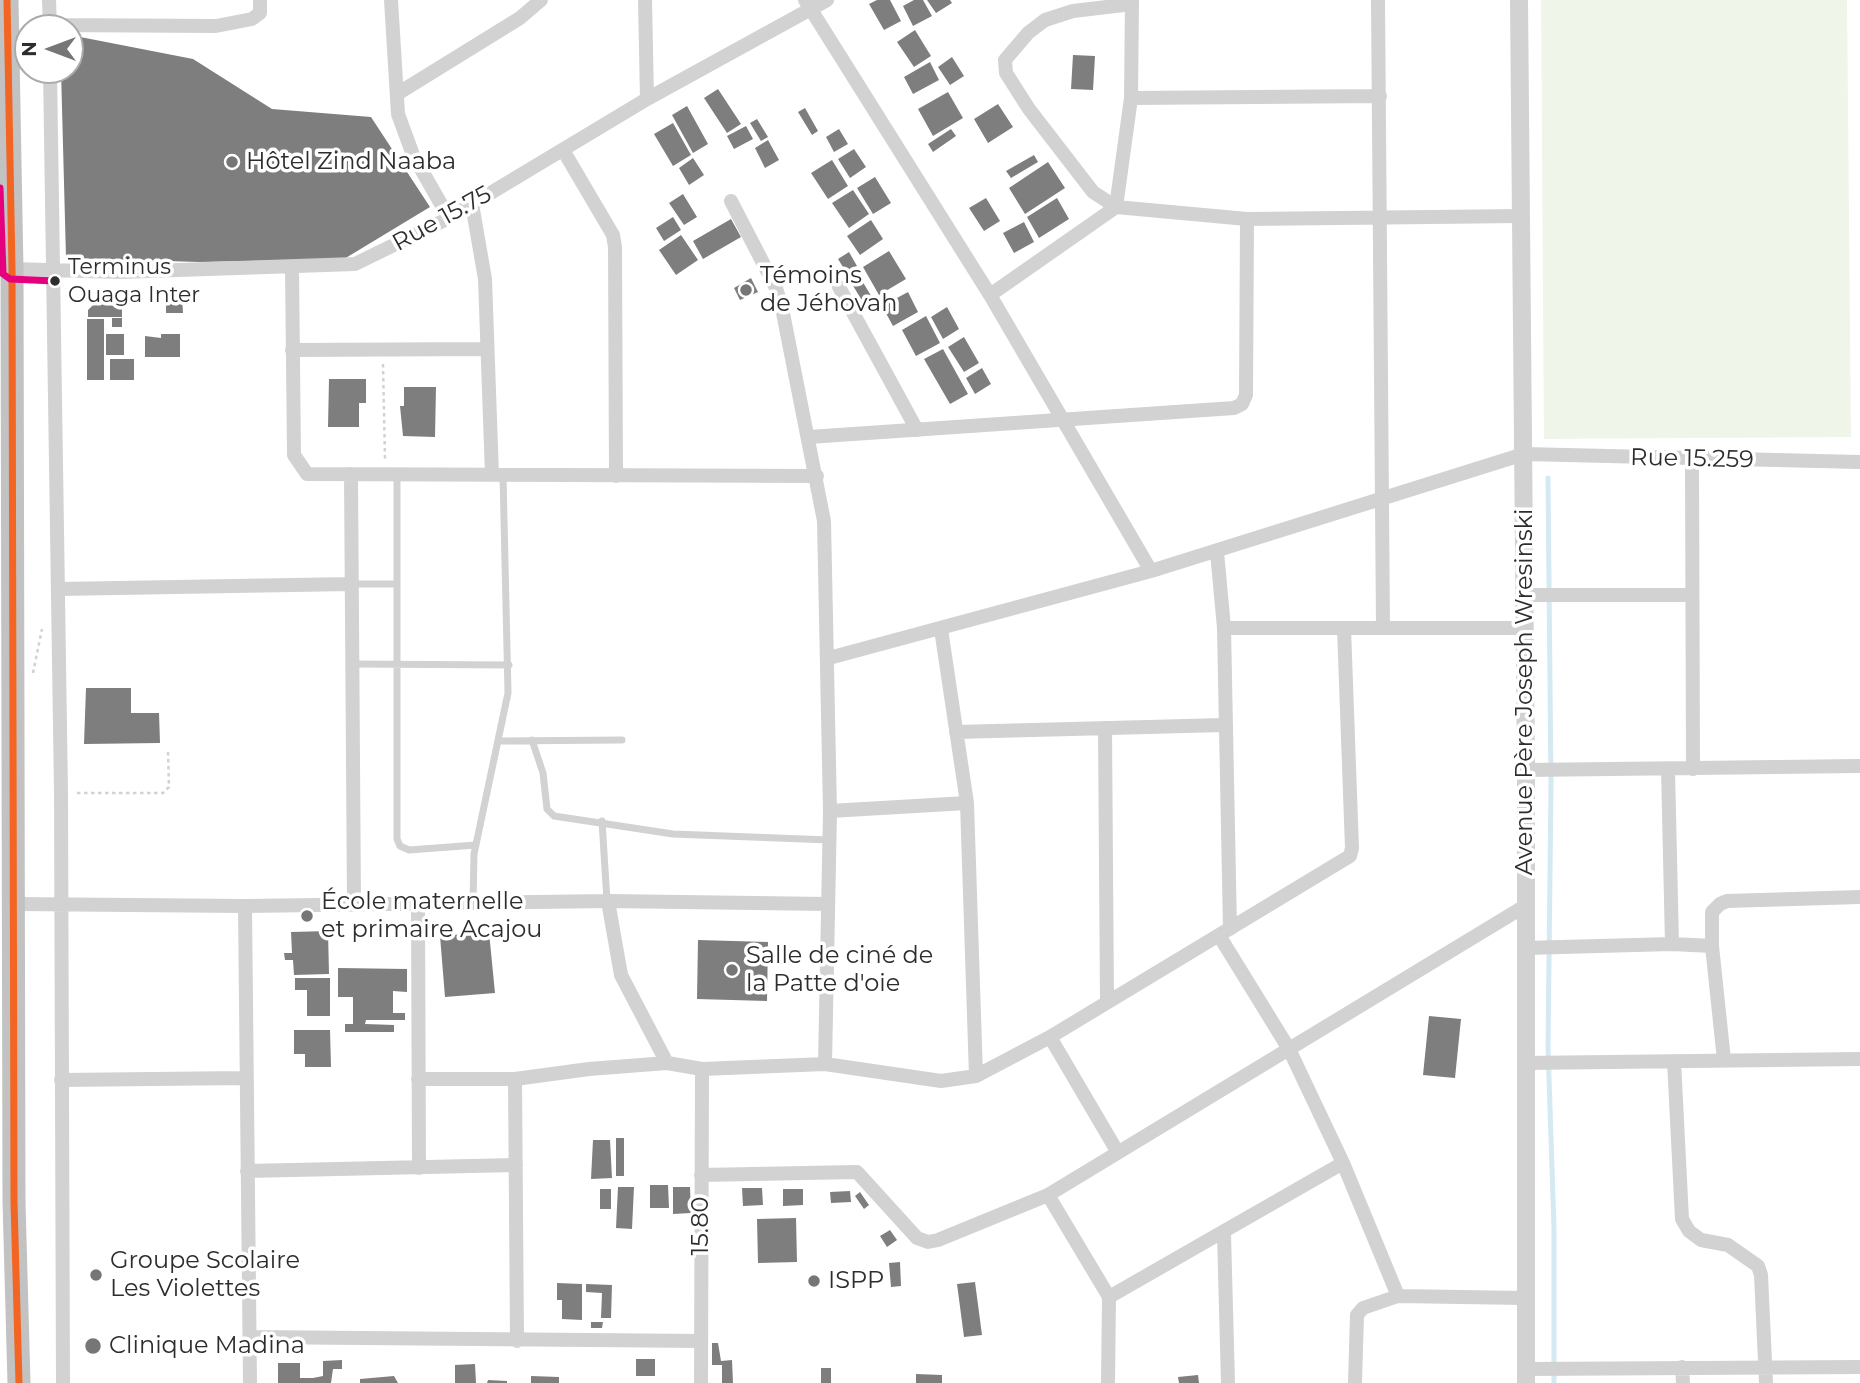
<!DOCTYPE html>
<html>
<head>
<meta charset="utf-8">
<style>
	body { margin:0 }
	#map { position:relative; width:1860px; height:1383px; overflow:hidden; background:#fff; font-family:Montserrat,sans-serif }
	canvas { display:block }
	.north { position:absolute; left:14px; top:14px; width:70px; height:70px; box-sizing:border-box; background:#fff; border:2px solid #ababab; border-radius:50%; rotate:270deg; font-size:19px; font-weight:700; line-height:28px; text-align:center; color:#2d2d2d }
	.north::after { content:''; display:block; margin:auto; width:24px; height:32px; background:#767676; clip-path:polygon(50% 0,100% 100%,50% 72%,0 100%) }
</style>
</head>
<body>
<div id="map">
<canvas width="1860" height="1383"></canvas>
<div class="north">N</div>
</div>
<script>
const context = document.querySelector('canvas').getContext('2d');
context.lineJoin = 'round';
function fill(path, color) { context.fillStyle = color; context.fill(path, 'evenodd'); }
const shape = rows => new Path2D(rows.map(r => 'M' + r).join(''));
function strokePath(path, color, width, dash) { context.strokeStyle = color; context.lineWidth = width; context.lineCap = dash ? 'butt' : 'round'; context.setLineDash(dash || []); context.stroke(path); }
function drawText(font, color, halo, rows, align = 'center') {
  context.font = font + ' Montserrat,sans-serif'; context.lineWidth = 7; context.setLineDash([]); context.textBaseline = 'middle'; context.strokeStyle = halo; context.fillStyle = color; for (const [text, x, y, turn = 0] of rows) {
    context.save(); context.translate(x, y); context.rotate((+turn || 0) * Math.PI / 180); context.textAlign = isNaN(turn) ? turn : align; if (halo) context.strokeText(text, 0, 0); context.fillText(text, 0, 0); context.restore();
  }
}
const green = shape([
	[1541,0,1847,0,1851,437,1544,439]
]);
const stream = shape([
	[1548,478,1551,786,1548,1048,1554,1228,1554,1383]
]);
const building = shape([
	[877,0,890,0,901,21,884,30,869,4],
	[914,0,923,0,932,16,913,26,903,6],
	[927,0,950,0,952,3,936,13],
	[915,30,931,56,914,67,897,42],
	[70,35,193,59,272,109,371,117,430,207,344,259,199,262,66,258,61,70,70,70],
	[1073,55,1095,56,1093,90,1071,89],
	[952,57,964,76,950,85,938,67],
	[930,62,939,80,913,94,904,77],
	[718,89,741,124,727,133,704,98],
	[948,92,963,118,933,136,918,109],
	[998,104,1013,127,988,143,974,119],
	[687,106,708,144,693,153,672,115],
	[805,108,818,131,812,135,798,112],
	[757,119,768,137,761,141,750,123],
	[673,123,691,155,673,166,654,134],
	[746,126,753,139,734,149,727,136],
	[839,129,848,144,834,152,826,137],
	[951,129,956,136,933,152,928,144],
	[768,140,779,160,765,168,755,148],
	[854,149,866,167,850,178,838,159],
	[1034,155,1038,162,1011,178,1006,171],
	[693,158,704,175,689,185,679,168],
	[832,160,848,186,828,199,811,173],
	[1048,162,1065,188,1025,214,1009,188],
	[875,177,891,203,873,214,857,188],
	[853,190,869,214,849,228,832,203],
	[683,194,697,217,684,225,669,203],
	[986,198,1000,221,984,231,969,208],
	[1057,198,1069,219,1039,238,1027,217],
	[673,217,681,230,664,241,656,228],
	[731,219,741,237,703,259,693,241],
	[871,220,883,239,860,255,847,236],
	[1024,222,1034,242,1014,253,1003,233],
	[681,235,698,260,676,275,659,250],
	[889,251,906,279,879,295,863,267],
	[849,252,857,266,846,272,838,259],
	[751,278,758,292,740,300,734,288],
	[861,279,873,299,864,304,852,284],
	[908,292,918,312,893,326,882,306],
	[166,297,182,297,183,313,166,313],
	[100,298,122,298,122,317,88,317,88,310],
	[947,307,959,329,943,339,931,317],
	[926,316,940,343,916,356,902,330],
	[112,318,122,318,122,327,112,327],
	[87,319,104,319,104,380,87,380],
	[106,334,124,334,124,355,106,355],
	[161,334,180,334,180,357,145,357,145,336,161,338],
	[964,337,979,363,964,372,948,347],
	[943,349,968,394,950,404,924,359],
	[110,359,134,359,134,380,110,380],
	[982,368,991,384,975,394,966,378],
	[329,379,366,379,366,403,359,403,359,427,328,427],
	[404,387,436,387,435,437,403,436,400,406,404,406],
	[86,688,131,688,131,713,159,713,160,743,84,744],
	[328,931,329,974,294,975,293,960,285,960,284,953,292,953,291,932],
	[489,932,495,993,445,997,440,936],
	[698,940,768,942,767,1001,697,999],
	[338,968,407,969,407,992,393,991,393,1013,405,1013,405,1020,366,1020,365,1024,394,1025,394,1032,345,1032,345,1024,353,1024,353,997,338,997],
	[295,978,330,978,330,1016,307,1016,307,990,295,990],
	[1429,1016,1461,1019,1455,1078,1423,1075],
	[294,1030,330,1030,331,1067,305,1067,305,1054,294,1054],
	[616,1138,624,1138,624,1176,616,1176],
	[593,1140,610,1140,612,1178,591,1179],
	[650,1185,668,1185,669,1208,650,1208],
	[618,1187,634,1187,632,1229,616,1228],
	[673,1187,690,1187,691,1213,673,1214],
	[742,1188,762,1188,763,1205,743,1206],
	[600,1189,611,1189,611,1209,600,1209],
	[783,1189,803,1189,803,1205,783,1206],
	[850,1191,851,1202,831,1203,830,1192],
	[860,1192,869,1205,864,1209,855,1196],
	[796,1218,797,1262,758,1263,757,1219],
	[890,1230,897,1240,887,1247,880,1236],
	[900,1262,901,1286,891,1287,889,1263],
	[975,1282,982,1335,964,1337,957,1284],
	[557,1283,582,1284,582,1320,562,1319,562,1300,557,1300],
	[586,1284,612,1285,611,1318,601,1318,602,1293,586,1292],
	[591,1322,603,1322,602,1328,591,1328],
	[712,1343,718,1343,721,1361,732,1360,733,1383,722,1383,722,1365,712,1365],
	[636,1359,655,1359,655,1376,636,1376],
	[342,1360,342,1369,333,1369,331,1383,278,1383,278,1363,300,1363,300,1378,313,1378,323,1376,323,1361],
	[475,1364,476,1383,455,1383,455,1365],
	[821,1368,831,1368,831,1383,821,1383],
	[916,1374,942,1375,942,1383,916,1383],
	[1198,1375,1199,1383,1179,1383,1178,1377],
	[394,1376,398,1383,360,1383,360,1379],
	[531,1376,559,1377,559,1383,531,1383],
	[488,1380,507,1381,507,1383,487,1383]
]);
const path = shape([
	[383,364,385,459],
	[33,673,42,629],
	[77,793,163,793,169,787,168,752]
]);
const service = shape([
	[397,473,397,839,400,846,409,850,476,845],
	[352,584,397,584],
	[352,664,509,665],
	[532,740,543,773,547,809,554,816,673,834,829,840],
	[499,741,622,740],
	[602,821,607,901],
	[473,903,474,854,508,693,503,475]
]);
const minor = shape([
	[49,0,50,28],
	[391,0,398,114,413,155,449,218],
	[645,0,647,99],
	[805,0,990,295,1151,571],
	[1378,0,1383,627],
	[1132,4,1073,11,1045,20,1028,33,1005,60,1006,73,1029,109,1093,192,1116,207,1131,98,1132,0],
	[50,25,216,26,252,19,260,13,260,0],
	[50,70,61,792,63,1383],
	[397,94,520,18,541,0],
	[1131,98,1380,96],
	[563,150,613,235,615,247,616,476],
	[731,201,776,288,782,308,824,521,830,811,825,1064],
	[472,204,485,279,492,475],
	[292,267,294,455,307,474,817,476],
	[12,269,120,272,355,264,449,218,647,99,827,0],
	[839,287,917,430],
	[990,295,1116,207,1247,219,1521,216],
	[292,350,487,349],
	[809,437,1234,408,1242,404,1246,395,1247,219],
	[1692,460,1693,769],
	[351,474,354,904],
	[1217,552,1224,628,1230,929],
	[59,589,351,584],
	[1524,595,1691,595],
	[1224,628,1525,628],
	[941,629,967,803,976,1076],
	[829,658,1151,571,1524,454,1860,462],
	[1105,728,1107,1002],
	[956,732,1224,725],
	[1668,769,1672,944],
	[1526,770,1860,766],
	[830,811,967,803],
	[608,901,621,975,667,1063,702,1069,825,1064,941,1081,976,1076,1050,1037,1350,856,1352,848,1344,628],
	[15,904,245,906,608,901,828,904],
	[418,904,419,1168],
	[245,906,250,1383],
	[1220,937,1289,1049,1343,1163,1398,1296,1363,1308,1357,1315,1355,1383],
	[1525,948,1672,944,1712,946],
	[1050,1037,1117,1151],
	[1724,1060,1712,946,1712,912,1720,904,1727,901,1860,897],
	[1674,1061,1682,1219,1689,1231,1701,1240,1728,1245,1758,1266,1761,1275,1766,1383],
	[1525,1063,1860,1059],
	[418,1079,515,1079,589,1069,667,1063],
	[515,1079,517,1341],
	[61,1080,245,1078],
	[247,1171,516,1165],
	[701,1175,857,1172,917,1238,928,1242,938,1240,1048,1195,1525,906],
	[1048,1195,1109,1297,1108,1383],
	[1224,1234,1228,1383],
	[1398,1296,1525,1298],
	[1109,1297,1343,1163],
	[250,1337,701,1341],
	[1682,1367,1683,1383],
	[1526,1369,1860,1367],
	[701,1383,702,1069]
]);
const tertiary = shape([
	[1519,0,1526,770,1526,1383]
]);
const trunk = shape([
	[7,0,12,269,14,1202,19,1383]
]);
const bus1 = shape([
	[7,0,12,269,14,1202,19,1383]
]);
const bus2 = shape([
	[0,188,3,274,10,279,55,281]
]);
const markers = [
	[232,162,7,"#767676"],
	[55,281,6,"#2d2d2d"],
	[746,290,7,"#767676"],
	[307,916,7,"#767676"],
	[732,970,7,"#767676"],
	[96,1275,7,"#767676"],
	[814,1281,7,"#767676"],
	[93,1346,9,"#767676"]
];
const busNames = [
	["Terminus",68,268],
	["Ouaga Inter",68,296]
];
const poiNames = [
	["Hôtel Zind Naaba",246,162],
	["Témoins",760,276],
	["de Jéhovah",760,304],
	["École maternelle",321,902],
	["et primaire Acajou",321,930],
	["Salle de ciné de",746,956],
	["la Patte d'oie",746,984],
	["Groupe Scolaire",110,1261],
	["Les Violettes",110,1289],
	["ISPP",828,1281],
	["Clinique Madina",109,1346]
];
const streetNames = [
	["Rue 15.75",442,219,-29],
	["Rue 15.259",1692,459,1],
	["Avenue Père Joseph Wresinski",1525,692,-90],
	["15.80",701,1226,-90]
];
fill(green, '#f0f5ea');
strokePath(stream, '#d5e9f2', 5);
fill(building, '#7e7e7e');
strokePath(path, '#d2d2d2', 2.5, [3.5, 3.5]);
strokePath(service, '#d2d2d2', 7);
strokePath(minor, '#d2d2d2', 14);
strokePath(tertiary, '#d2d2d2', 18);
strokePath(trunk, '#c2c2c2', 23);
strokePath(bus1, '#f26522', 7);
strokePath(bus2, '#e5007d', 7);
for (const [x, y, r, color] of markers) { const dot = new Path2D(); dot.arc(x, y, r, 0, 2 * Math.PI); context.fillStyle = color; context.fill(dot); strokePath(dot, '#fff', 2.5); }
drawText('22px', '#2d2d2d', '#fff', busNames, 'left');
drawText('24px', '#2d2d2d', '#fff', poiNames, 'left');
drawText('24px', '#2d2d2d', '#fff', streetNames);
</script>
</body>
</html>
